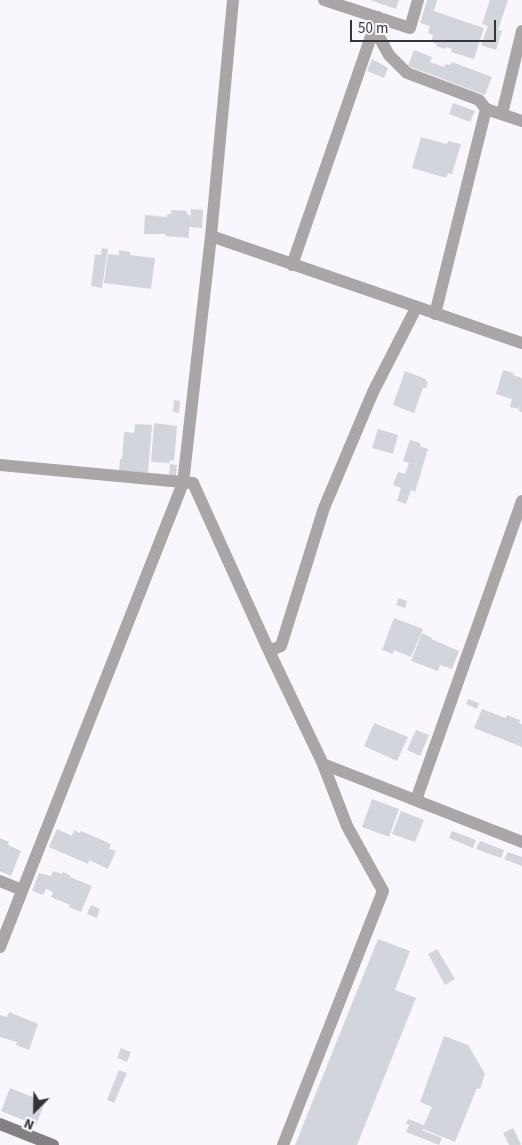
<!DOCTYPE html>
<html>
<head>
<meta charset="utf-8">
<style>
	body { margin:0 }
	#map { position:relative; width:522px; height:1145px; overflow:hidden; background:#faf6fe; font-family:"Source Sans 3",sans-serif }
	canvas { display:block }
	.north { position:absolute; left:10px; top:1085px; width:50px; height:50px; -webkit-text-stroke:4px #faf6fe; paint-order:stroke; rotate:203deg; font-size:14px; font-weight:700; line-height:20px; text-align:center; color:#353436 }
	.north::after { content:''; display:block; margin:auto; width:18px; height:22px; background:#353436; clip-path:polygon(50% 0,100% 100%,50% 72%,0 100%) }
	.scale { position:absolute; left:350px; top:20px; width:146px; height:22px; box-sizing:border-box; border:2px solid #353436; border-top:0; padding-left:6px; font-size:15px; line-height:18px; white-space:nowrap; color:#353436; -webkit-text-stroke:4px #faf6fe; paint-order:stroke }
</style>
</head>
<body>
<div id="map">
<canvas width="522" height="1145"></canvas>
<div class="north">N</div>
<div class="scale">50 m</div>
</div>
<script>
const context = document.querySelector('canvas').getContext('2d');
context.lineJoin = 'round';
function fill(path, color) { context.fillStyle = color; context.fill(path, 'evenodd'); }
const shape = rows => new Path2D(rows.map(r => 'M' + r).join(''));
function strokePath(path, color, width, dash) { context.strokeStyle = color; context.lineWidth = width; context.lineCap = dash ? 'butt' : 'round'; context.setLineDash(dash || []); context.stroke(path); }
const building = shape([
	[370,0,399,0,396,9],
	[427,0,437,0,434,11,484,28,474,59,451,52,452,49,446,47,445,49,436,46,437,44,433,43,434,41,432,40,433,35,428,33,430,26,420,23],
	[490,0,508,0,498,30,502,31,496,50,481,45,488,26,482,24],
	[414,50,432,57,430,62,444,67,446,64,450,65,452,62,492,77,485,95,408,66],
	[372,59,388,68,384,78,367,71],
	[453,103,475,111,470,122,449,114],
	[421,137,447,144,448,141,461,144,452,174,448,173,446,178,412,168],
	[191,209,203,210,202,228,189,227,189,238,165,236,165,234,144,234,145,215,167,217,167,214,171,214,171,210,187,211,187,215,190,215,190,225],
	[102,248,108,249,102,288,91,286,95,254,101,255],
	[119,250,130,252,130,255,155,258,151,289,104,283,108,254,119,255],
	[503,370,514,373,513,375,522,378,522,412,519,411,519,409,510,407,512,399,496,394],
	[405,371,426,379,426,381,428,382,426,388,423,388,414,413,393,405],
	[174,400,180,401,179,413,173,412],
	[154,423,177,426,174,461,170,460,170,463,151,462],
	[135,424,152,425,148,473,119,470,120,459,122,459,124,432,134,433],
	[378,429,398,435,393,454,372,448],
	[410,440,420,443,420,446,428,449,415,492,411,490,406,504,397,501,401,488,393,485,398,472,405,474,409,463,403,461],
	[170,464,177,465,176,476,169,475],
	[399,598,407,601,405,608,396,605],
	[394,618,423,629,411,657,394,650,393,654,382,650],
	[422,633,432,638,431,639,459,651,452,669,440,665,438,671,411,661],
	[468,699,479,703,477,709,466,704],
	[482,709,506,718,507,715,520,720,519,723,522,724,522,747,474,728],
	[374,723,408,737,397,761,364,746],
	[416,730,429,735,420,756,407,750],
	[372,799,399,809,389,837,362,827],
	[401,811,424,820,415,842,392,834],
	[57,829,72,836,74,830,80,833,81,831,111,844,109,849,116,851,108,869,89,860,88,864,49,847],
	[452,831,476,840,473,848,449,838],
	[0,838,9,842,8,845,21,851,11,876,0,871],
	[480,841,504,850,501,858,476,849],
	[508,852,522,857,522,866,504,859],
	[53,871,62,874,63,872,70,875,70,877,92,886,81,912,69,907,70,905,51,897,53,892,46,889,43,895,32,891,39,873,51,876],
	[91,905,100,909,97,918,87,914],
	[378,939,410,951,395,990,416,998,357,1145,295,1145],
	[437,949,455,979,445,985,428,954],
	[9,1012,38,1024,29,1050,16,1045,17,1042,0,1037,0,1015,7,1017],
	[444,1036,468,1045,485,1074,480,1089,477,1088,455,1142,423,1129,422,1130,442,1138,439,1145,406,1132,409,1125,406,1124,408,1119,424,1125,432,1107,420,1102],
	[121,1048,131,1052,127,1062,117,1058],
	[119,1070,127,1073,114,1103,107,1100],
	[10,1088,45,1102,36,1125,1,1111],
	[513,1128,521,1144,520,1145,509,1145,503,1133]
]);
const street = shape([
	[324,0,410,28,418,0],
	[378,17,374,28,389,55,407,73,479,100,486,109,522,121],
	[502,114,522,31],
	[211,236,522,343],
	[292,265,374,28],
	[435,314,486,109],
	[0,465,193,483,269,651,323,764,347,826,383,891,283,1145],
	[269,651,281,646,324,508,373,392,416,308],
	[323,764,522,842],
	[416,800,522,501],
	[0,881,22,890],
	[0,947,183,483,211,236,233,0]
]);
const secondary = shape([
	[0,1124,53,1145]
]);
fill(building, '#d3d5dc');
strokePath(street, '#aaa6a8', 12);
strokePath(secondary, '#847f82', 12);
</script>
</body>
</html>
